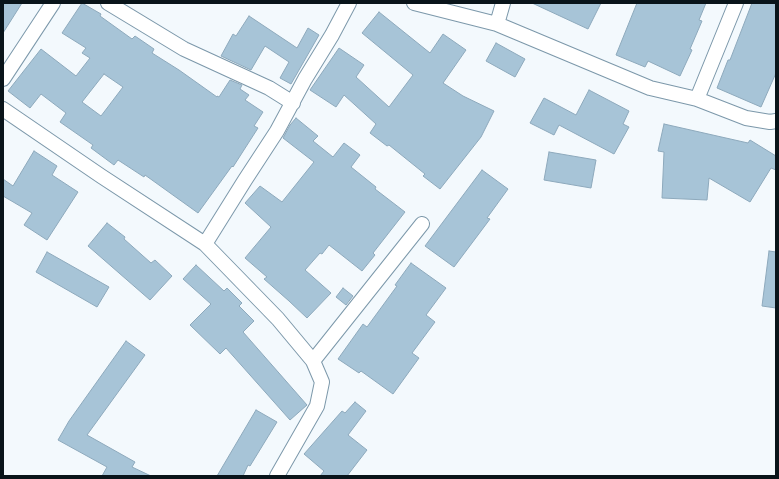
<!DOCTYPE html>
<html>
<head>
<meta charset="utf-8">
<style>
	body { margin:0 }
	#map { position:relative; width:779px; height:479px; overflow:hidden; background:#f3f9fd; font-family:"Source Serif 4",serif }
	canvas { display:block }
	.frame { position:absolute; inset:0; border:4px solid #09141a; pointer-events:none }
</style>
</head>
<body>
<div id="map">
<canvas width="779" height="479"></canvas>
<div class="frame"></div>
</div>
<script>
const context = document.querySelector('canvas').getContext('2d');
context.lineJoin = 'round';
function fill(path, color) { context.fillStyle = color; context.fill(path, 'evenodd'); }
const shape = rows => new Path2D(rows.map(r => 'M' + r).join(''));
function strokePath(path, color, width, dash) { context.strokeStyle = color; context.lineWidth = width; context.lineCap = dash ? 'butt' : 'round'; context.setLineDash(dash || []); context.stroke(path); }
const building = shape([
	[3,3,22,3,3,33,3,3],
	[82,3,101,14,100,16,132,39,135,36,154,49,152,53,179,70,217,97,217,96,219,97,230,80,242,85,240,89,249,95,245,100,263,112,254,126,258,128,233,167,232,166,198,213,145,175,144,177,118,160,114,165,91,148,93,145,60,122,66,113,41,94,30,108,8,91,41,49,76,76,90,58,82,53,86,48,62,33,82,3],
	[104,74,123,87,101,116,82,102,104,74],
	[532,3,601,3,588,29,532,3],
	[637,3,706,3,699,20,702,21,690,49,692,50,680,76,648,61,645,67,616,55,637,3],
	[752,3,776,3,776,73,761,107,717,88,728,60,730,60,752,3],
	[379,12,430,53,443,34,466,50,443,83,463,96,494,111,481,137,440,189,423,176,425,174,389,145,387,146,370,133,376,124,344,95,336,107,310,90,339,48,364,65,356,77,389,107,413,75,362,33,379,12],
	[249,16,297,48,308,28,319,35,291,84,280,78,289,62,265,46,251,70,221,56,233,34,236,36,249,16],
	[496,43,525,59,515,77,486,61,496,43],
	[589,90,629,111,623,124,629,127,614,154,559,125,554,135,530,123,544,98,576,115,589,90],
	[296,118,318,136,313,141,333,157,344,143,360,155,351,167,376,187,375,189,405,212,373,253,375,255,362,271,329,245,322,254,320,253,305,270,331,293,307,318,289,301,264,279,267,277,245,258,271,227,245,203,260,186,282,202,314,162,283,138,290,125,296,118],
	[664,124,748,143,750,140,776,156,776,170,771,168,750,202,709,178,707,200,662,198,664,152,658,151,664,124],
	[34,151,57,166,52,175,78,192,47,240,24,225,32,213,3,196,3,179,13,186,34,151],
	[549,152,596,160,591,188,544,180,549,152],
	[482,170,508,189,487,218,490,219,454,267,425,246,482,170],
	[107,223,125,237,124,239,151,263,155,260,172,276,150,300,88,246,107,223],
	[769,251,776,252,776,308,762,306,769,251],
	[47,252,109,287,97,307,36,272,47,252],
	[411,263,446,288,426,315,435,322,412,353,419,358,393,394,361,371,359,373,338,359,363,324,367,327,397,286,395,285,411,263],
	[196,265,224,291,227,288,242,303,239,306,254,321,243,332,307,405,290,420,226,348,220,354,190,325,211,304,183,279,196,265],
	[343,288,353,296,346,305,336,297,343,288],
	[126,341,145,355,87,435,135,462,132,467,151,476,102,476,107,467,58,440,69,421,126,341],
	[355,402,366,411,348,435,367,450,347,476,320,476,324,471,304,454,342,411,345,413,355,402],
	[256,410,277,422,250,466,248,465,243,476,217,476,256,410]
]);
const minor = shape([
	[108,3,184,49,269,88,293,103],
	[414,3,497,24,650,88,697,99,746,118,770,122,776,121],
	[497,24,503,3],
	[3,79,53,3],
	[697,99,736,3],
	[3,109,101,176,205,244,278,319,313,361,322,382,317,406,277,476],
	[205,244,245,180,277,131,305,79,332,35,349,3],
	[313,361,422,224]
]);
fill(building, '#a7c4d7');
strokePath(building, '#8da9bc', 1);
strokePath(minor, '#7c98aa', 16);
strokePath(minor, '#fff', 14);
</script>
</body>
</html>
